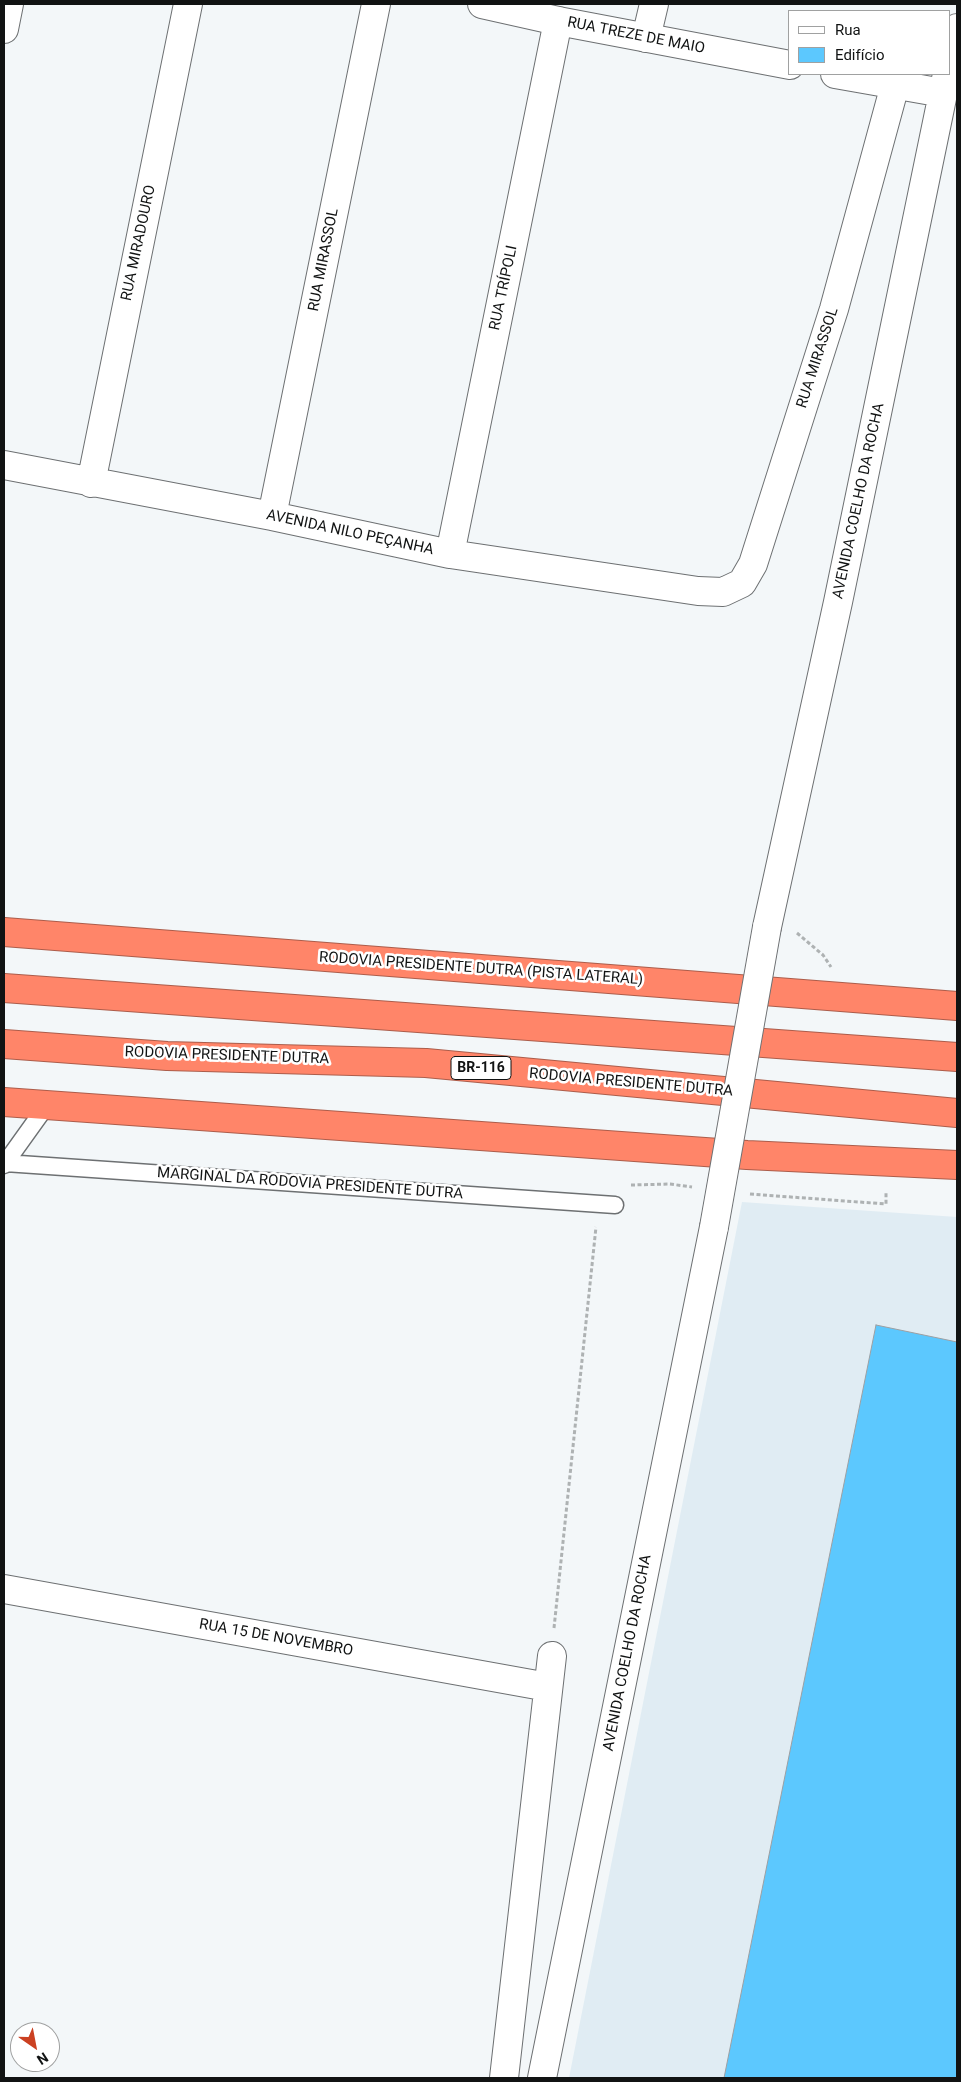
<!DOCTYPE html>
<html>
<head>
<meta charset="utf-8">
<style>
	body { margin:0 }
	#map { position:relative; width:961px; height:2082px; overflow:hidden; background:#f3f7f9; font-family:Roboto,sans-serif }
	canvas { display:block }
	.frame { position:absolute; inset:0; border:5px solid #111313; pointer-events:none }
	.legend { position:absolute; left:788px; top:10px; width:162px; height:65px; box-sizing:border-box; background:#fff; border:1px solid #a0a1a1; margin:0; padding:6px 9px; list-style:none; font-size:15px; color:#111313 }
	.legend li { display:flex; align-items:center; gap:10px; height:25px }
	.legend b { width:25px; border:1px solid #a0a1a1 }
	.north { position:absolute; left:10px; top:2022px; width:50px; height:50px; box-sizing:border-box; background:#fff; border:1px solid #a0a1a1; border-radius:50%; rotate:147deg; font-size:14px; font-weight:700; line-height:20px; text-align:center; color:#111313 }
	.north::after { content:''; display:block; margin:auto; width:18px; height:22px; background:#cb4122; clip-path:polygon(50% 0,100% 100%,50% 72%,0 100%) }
</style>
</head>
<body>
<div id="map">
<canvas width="961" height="2082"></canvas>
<div class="frame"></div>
<ul class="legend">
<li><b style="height:6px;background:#fff"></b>Rua</li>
<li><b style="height:14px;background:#5cc8fe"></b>Edifício</li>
</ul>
<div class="north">N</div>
</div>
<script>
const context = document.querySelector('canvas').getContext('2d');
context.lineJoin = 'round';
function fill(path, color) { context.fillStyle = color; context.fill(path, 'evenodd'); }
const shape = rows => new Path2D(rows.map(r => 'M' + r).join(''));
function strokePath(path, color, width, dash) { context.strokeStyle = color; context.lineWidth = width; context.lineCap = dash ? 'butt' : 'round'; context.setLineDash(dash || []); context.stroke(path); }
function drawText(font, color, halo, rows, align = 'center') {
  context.font = font + ' Roboto,sans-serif'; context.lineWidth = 5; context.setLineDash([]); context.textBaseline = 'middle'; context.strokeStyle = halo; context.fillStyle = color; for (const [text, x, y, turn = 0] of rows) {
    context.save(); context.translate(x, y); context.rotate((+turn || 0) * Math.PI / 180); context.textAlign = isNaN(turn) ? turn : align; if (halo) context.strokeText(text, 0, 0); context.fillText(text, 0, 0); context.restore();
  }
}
const built = shape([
	[742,1202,957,1217,957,2078,569,2078]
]);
const building = shape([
	[876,1325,957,1342,957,2078,724,2078,876,1325]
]);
const path = shape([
	[797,933,823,955,831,967],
	[631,1185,670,1184,692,1187],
	[750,1194,886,1204,886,1192],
	[554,1628,596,1227]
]);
const lane = shape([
	[5,1163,615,1205],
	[4,1165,47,1105]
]);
const street = shape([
	[4,29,9,4],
	[646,38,654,4],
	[4,465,272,516,450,554,698,591,723,592,742,583,753,564,834,309,895,85],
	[91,483,188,4],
	[272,516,376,4],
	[450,554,558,21],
	[4,1589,548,1687],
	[504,2078,552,1656]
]);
const secondary = shape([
	[482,4,558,21,790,65],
	[950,63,957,28],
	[835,74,943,93],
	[767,927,838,602,947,74],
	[542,2078,714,1227]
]);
const highway = shape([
	[4,932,957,1006],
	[4,988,957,1057],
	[4,1044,167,1056,426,1063,957,1113],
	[4,1102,747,1155,957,1165]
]);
const secondaryBridge = shape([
	[714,1227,767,927]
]);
const shields = [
	[481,1068,60]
];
const shieldNames = [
	["BR-116",481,1068]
];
const streetNames = [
	["RUA TREZE DE MAIO",636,36,11],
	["RUA MIRADOURO",139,243,-78],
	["RUA MIRASSOL",324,260,-79],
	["RUA TRÍPOLI",504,288,-78],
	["RUA MIRASSOL",818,358,-72],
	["AVENIDA COELHO DA ROCHA",859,501,-78],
	["AVENIDA NILO PEÇANHA",350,533,12],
	["RODOVIA PRESIDENTE DUTRA (PISTA LATERAL)",481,969,4],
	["RODOVIA PRESIDENTE DUTRA",227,1056,2],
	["RODOVIA PRESIDENTE DUTRA",631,1083,5],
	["MARGINAL DA RODOVIA PRESIDENTE DUTRA",310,1184,4],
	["RUA 15 DE NOVEMBRO",276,1638,10],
	["AVENIDA COELHO DA ROCHA",628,1653,-79]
];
fill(built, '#e0ecf3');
fill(building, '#5cc8fe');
strokePath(building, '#9da0a3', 1);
strokePath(lane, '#6d7072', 19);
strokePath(street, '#6d7072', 30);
strokePath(secondary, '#6d7072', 30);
strokePath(highway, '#ac5d4b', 30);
strokePath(path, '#aeb2b3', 3, [4, 2.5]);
strokePath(lane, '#fff', 16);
strokePath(street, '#fff', 28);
strokePath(secondary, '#fff', 28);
strokePath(highway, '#ff8569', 28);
strokePath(secondaryBridge, '#6d7072', 30, []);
strokePath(secondaryBridge, '#fff', 28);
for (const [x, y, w] of shields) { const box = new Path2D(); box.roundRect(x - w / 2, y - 11.5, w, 23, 4); context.fillStyle = '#fff'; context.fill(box); strokePath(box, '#111313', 1); }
drawText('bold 14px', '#111313', null, shieldNames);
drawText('15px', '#111313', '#fff', streetNames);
</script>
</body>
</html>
